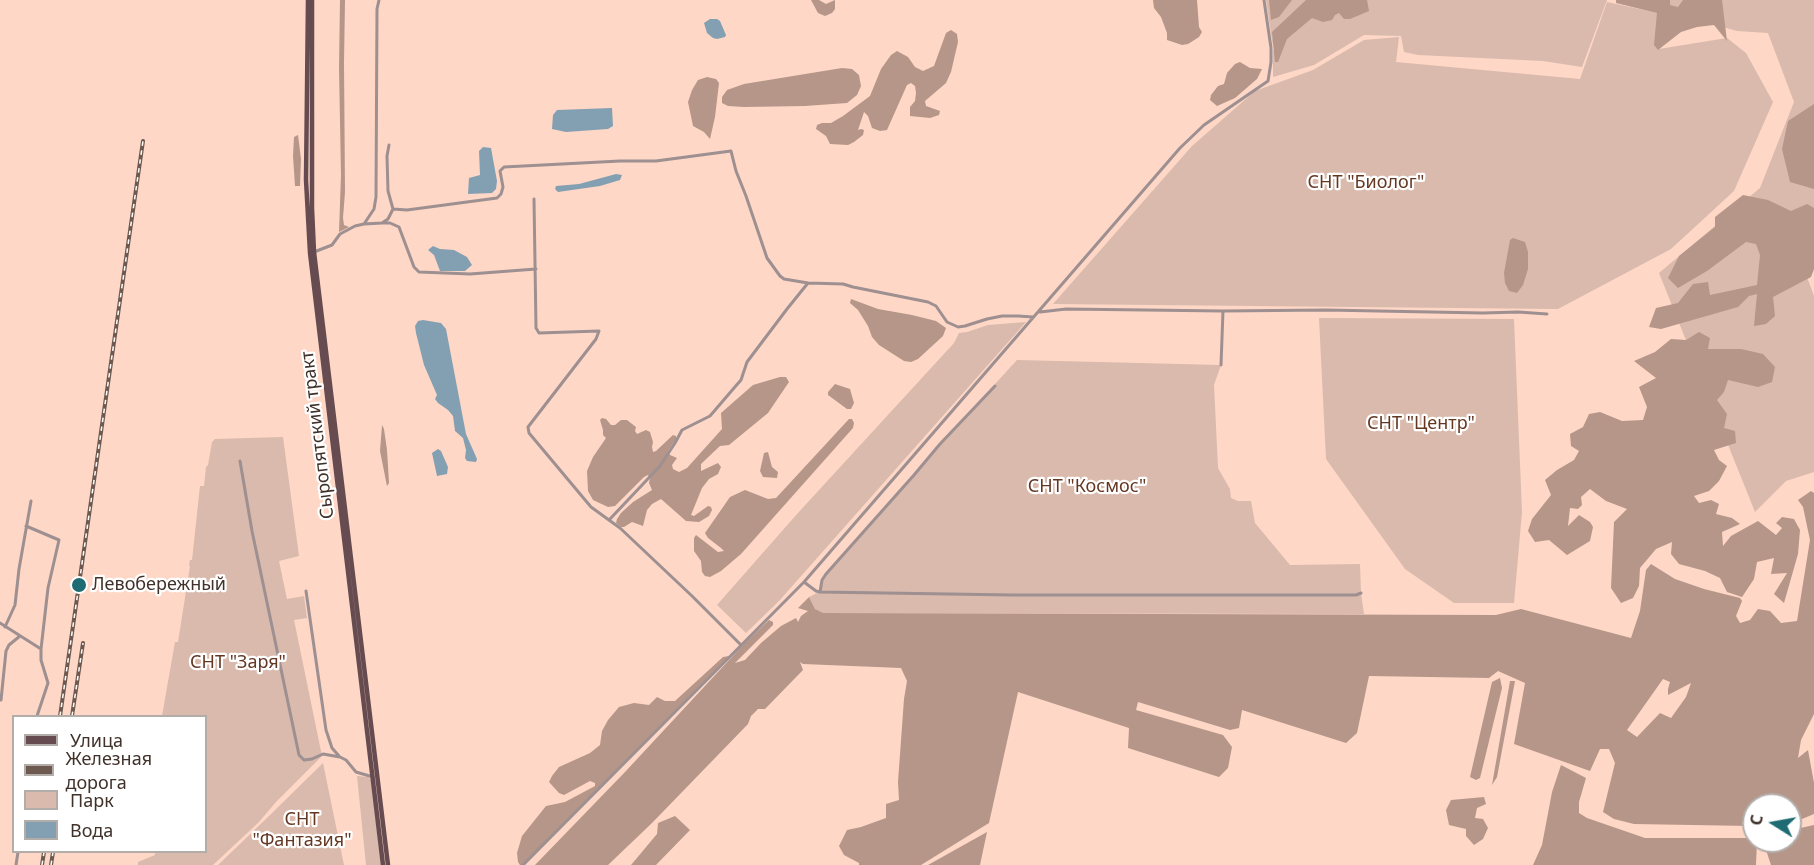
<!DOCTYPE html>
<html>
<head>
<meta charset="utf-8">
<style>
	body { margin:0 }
	#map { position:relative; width:1814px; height:865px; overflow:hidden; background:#fed7c6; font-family:"Noto Sans",sans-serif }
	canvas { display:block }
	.legend { position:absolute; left:12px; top:715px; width:195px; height:138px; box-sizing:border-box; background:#fff; border:2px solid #b3adaa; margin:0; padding:8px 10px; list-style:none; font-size:18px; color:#40312a }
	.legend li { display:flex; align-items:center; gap:12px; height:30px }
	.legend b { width:30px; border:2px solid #b3adaa }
	.north { position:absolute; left:1742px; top:793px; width:60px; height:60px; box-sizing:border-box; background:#fff; border:2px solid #b3adaa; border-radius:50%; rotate:281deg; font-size:16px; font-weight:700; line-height:24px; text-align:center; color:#40312a }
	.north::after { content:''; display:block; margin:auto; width:21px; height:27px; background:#1f6b73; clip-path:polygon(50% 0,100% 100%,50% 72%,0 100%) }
</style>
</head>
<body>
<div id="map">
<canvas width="1814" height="865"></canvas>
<ul class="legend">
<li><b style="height:8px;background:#664c50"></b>Улица</li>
<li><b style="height:8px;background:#6d594f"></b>Железная дорога</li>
<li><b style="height:16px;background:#d9baad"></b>Парк</li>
<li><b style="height:16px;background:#83a0b2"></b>Вода</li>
</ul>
<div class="north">С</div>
</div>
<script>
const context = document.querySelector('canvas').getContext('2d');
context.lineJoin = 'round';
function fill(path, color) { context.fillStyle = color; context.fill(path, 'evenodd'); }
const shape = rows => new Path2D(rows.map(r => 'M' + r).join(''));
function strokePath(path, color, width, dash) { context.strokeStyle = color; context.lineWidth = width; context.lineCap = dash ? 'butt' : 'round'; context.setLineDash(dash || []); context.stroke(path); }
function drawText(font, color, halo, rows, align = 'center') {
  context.font = font + ' "Noto Sans",sans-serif'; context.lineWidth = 4.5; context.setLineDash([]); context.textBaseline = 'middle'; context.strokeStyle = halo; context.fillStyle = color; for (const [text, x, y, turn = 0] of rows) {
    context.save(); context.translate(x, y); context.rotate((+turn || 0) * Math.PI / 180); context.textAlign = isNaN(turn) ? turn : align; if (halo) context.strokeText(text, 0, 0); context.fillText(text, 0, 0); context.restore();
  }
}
const green = shape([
	[1266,0,1607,0,1582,67,1543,61,1418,55,1404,52,1401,36,1364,35,1314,65,1273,77,1273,51,1276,46,1273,47],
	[1626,0,1814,0,1814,254,1804,269,1814,296,1814,472,1786,481,1755,512,1659,273,1760,188,1794,102,1768,33,1737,31],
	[1607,2,1658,13,1659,49,1727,38,1746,53,1773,102,1734,191,1671,249,1558,309,1053,304,1192,146,1255,91,1313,70,1364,40,1399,37,1396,62,1580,79],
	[1319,318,1514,319,1522,512,1514,603,1454,603,1405,569,1326,459],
	[1026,322,779,601,746,633,717,605,797,514,954,343,959,333,967,332,988,325],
	[1017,360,1221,365,1214,385,1218,468,1230,489,1231,498,1238,501,1251,501,1255,523,1290,565,1360,564,1361,593,1364,614,822,613,815,609,809,597,819,592,822,580,940,444],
	[283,437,299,556,279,561,287,599,304,596,307,618,294,620,322,756,276,802,259,822,213,865,138,865,138,862,155,855,155,852,206,852,206,716,162,716,175,642,178,642,190,566,189,566,190,560,192,560,200,486,204,486,206,467,208,465,212,442,215,439],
	[323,763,344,865,218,865,269,816],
	[357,776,368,777,371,780,381,865,366,865]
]);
const forest = shape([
	[340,0,345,0,344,62,345,192,343,218,344,225,349,227,339,232,341,175,339,68],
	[811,0,819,0,826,4,835,0,835,9,832,13,825,16,818,13],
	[1153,0,1197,0,1199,27,1202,32,1199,37,1188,44,1182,45,1167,40,1167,33,1161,17,1154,8],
	[1269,0,1292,0,1279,17,1271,20],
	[1306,0,1367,0,1369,11,1350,19,1344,19,1339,13,1335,15,1332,20,1323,22,1312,18,1287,39,1278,62,1275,62,1272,32],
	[1616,0,1670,0,1670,5,1678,7,1683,0,1722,0,1727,41,1714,25,1697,27,1681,32,1658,50,1654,45,1657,13,1616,3],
	[951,30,957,34,958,42,951,72,946,83,925,101,926,106,940,111,939,115,930,118,910,116,910,107,915,101,916,93,915,86,911,83,907,85,887,130,880,131,872,128,868,116,864,112,858,130,861,129,864,130,863,135,854,142,848,145,830,144,826,136,816,129,817,125,822,123,831,123,843,116,870,96,881,69,891,55,897,51,908,57,915,67,923,71,934,66,946,33],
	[1240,62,1250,68,1262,69,1257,79,1235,98,1217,106,1210,100,1211,95,1218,86,1224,84,1227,73,1235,64],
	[842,68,852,69,859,75,861,86,857,95,847,103,805,106,744,107,728,106,722,103,722,97,727,90,744,84],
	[707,77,716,79,719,83,715,117,710,139,704,132,693,126,688,102,692,90,698,80],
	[1814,104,1814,189,1790,182,1782,149,1788,121],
	[298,135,301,159,300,186,295,186,293,156,294,137],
	[1743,195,1768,200,1791,211,1807,204,1814,208,1814,269,1811,277,1773,297,1775,316,1766,324,1754,326,1757,294,1749,296,1738,307,1661,329,1649,327,1656,308,1678,303,1693,284,1708,282,1710,295,1757,285,1760,255,1756,244,1746,242,1707,271,1678,288,1668,278,1679,256,1715,227,1715,217],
	[1513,238,1525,242,1528,252,1528,269,1523,285,1517,293,1509,291,1505,283,1504,273,1510,240],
	[851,299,878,309,912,315,936,321,946,328,943,336,918,359,911,362,904,361,879,345,872,337,868,326,858,310,850,303],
	[1699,332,1710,338,1708,349,1741,349,1763,354,1775,367,1772,382,1758,387,1728,380,1724,392,1717,400,1727,414,1724,428,1735,431,1736,443,1714,450,1719,460,1727,466,1719,481,1709,491,1694,496,1699,503,1711,500,1719,504,1716,514,1732,518,1740,524,1722,532,1723,546,1731,536,1758,521,1776,535,1782,528,1776,523,1782,517,1794,519,1800,530,1798,554,1784,603,1774,594,1787,573,1771,574,1774,558,1757,562,1754,579,1742,597,1727,592,1720,578,1705,571,1679,564,1671,554,1672,542,1656,549,1640,568,1639,586,1633,598,1621,603,1611,588,1614,522,1627,509,1606,501,1590,489,1581,497,1582,505,1578,509,1570,508,1568,526,1579,515,1590,522,1593,527,1590,541,1567,555,1549,540,1535,542,1528,531,1532,519,1551,495,1545,480,1557,470,1574,460,1579,451,1571,446,1570,434,1583,427,1589,414,1600,412,1622,421,1643,420,1647,407,1639,387,1656,378,1634,361,1655,352,1671,339,1686,340],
	[780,377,786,377,789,382,768,413,729,445,720,446,701,464,701,471,718,463,721,467,718,474,709,479,702,488,691,515,694,516,708,506,711,507,712,510,709,516,699,522,686,521,661,499,652,504,647,510,643,526,632,522,624,527,621,527,616,523,617,519,621,513,633,502,652,490,649,483,650,478,648,475,644,477,615,506,608,507,593,500,588,491,587,471,593,457,606,438,603,435,603,430,600,420,602,418,606,419,611,425,615,425,621,420,627,420,636,427,635,431,637,434,646,430,650,432,653,442,652,447,653,452,656,451,673,435,676,436,676,439,668,451,670,455,677,458,672,465,673,469,679,472,687,468,722,429,721,413,753,385],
	[835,384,850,389,854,403,851,409,847,409,828,395,828,392],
	[849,419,852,419,854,423,853,428,741,554,721,571,710,577,705,576,702,572,701,561,694,551,694,538,696,535,718,552,724,551,721,548,708,538,705,533,730,497,745,490,768,499,776,498],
	[382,425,384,429,387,450,389,483,387,486,380,451],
	[768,452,772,467,778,472,777,478,763,477,760,471,764,453],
	[1811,491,1814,493,1814,714,1801,740,1798,758,1808,750,1814,783,1814,814,1802,819,1790,821,1790,805,1754,805,1754,829,1751,826,1634,824,1614,819,1603,812,1615,763,1609,749,1600,749,1590,771,1514,744,1525,683,1498,671,1489,678,1369,676,1357,733,1346,743,1242,710,1239,728,1230,730,1138,702,1136,710,1223,735,1232,747,1228,768,1219,777,1128,748,1129,728,1018,692,989,823,921,865,859,865,859,863,844,855,839,846,847,830,861,827,886,818,886,804,899,800,898,782,904,699,907,681,901,668,803,664,800,662,803,670,765,709,758,709,751,716,748,724,652,823,608,865,535,865,625,772,744,644,769,620,773,622,773,625,735,663,745,660,761,643,781,626,796,618,798,622,801,616,808,611,798,608,809,597,815,609,823,613,1496,615,1521,609,1631,638,1640,611,1646,570,1651,564,1675,579,1704,589,1740,598,1742,601,1736,616,1740,623,1750,620,1758,609,1770,611,1781,623,1797,621,1810,540,1803,507,1798,500],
	[1663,679,1670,682,1668,689,1668,695,1691,683,1686,697,1671,718,1660,713,1637,737,1627,730],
	[729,656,522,865,520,865,518,862,517,853,522,836,546,806,565,802,595,786,595,783,590,781,564,795,559,793,549,782,552,776,559,767,590,753,600,745,602,731,608,720,619,707,634,703,649,705,657,697,665,701,675,701,723,657],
	[1500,678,1502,688,1480,778,1476,780,1470,777,1492,682],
	[1510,681,1515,681,1497,777,1492,785],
	[1561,765,1586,778,1579,802,1579,813,1587,818,1645,838,1754,838,1754,841,1757,841,1756,864,1756,865,1533,865,1542,845,1552,792],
	[1484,797,1486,804,1477,808,1475,818,1483,819,1488,828,1483,839,1474,845,1466,836,1466,829,1449,825,1446,810,1451,800],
	[675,816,690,830,656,865,631,865,657,834,658,823],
	[1790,823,1796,829,1814,825,1814,865,1771,865,1763,841,1790,841],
	[987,832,980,865,928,865]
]);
const water = shape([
	[710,19,717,19,720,21,726,35,725,37,717,39,713,38,707,33,704,23],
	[612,108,613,126,608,129,566,132,552,129,553,115,557,110],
	[483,147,491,148,497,181,496,189,492,193,468,194,469,178,480,175,479,151],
	[616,174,622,175,620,180,600,186,558,192,555,189,556,186,579,184],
	[433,246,440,249,454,250,467,257,472,265,465,271,440,271,434,255,428,250],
	[423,320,441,323,446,329,466,434,477,459,476,462,467,461,465,458,466,450,463,438,455,431,453,416,448,410,438,403,435,399,437,395,424,365,416,333,415,326,418,321],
	[438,449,441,451,448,467,447,474,437,476,432,453]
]);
const minor = shape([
	[534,199,536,328,539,333,599,331,596,339,528,427,529,433,591,507,620,528,692,596,741,645],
	[393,209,407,210,497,198,501,194,503,187,500,171,504,167,620,161,656,161,731,151,736,171,746,196,767,258,780,276,784,279,808,283,843,284,853,287,928,302,936,306,947,322,958,327,965,326,987,319,1002,316,1018,316,1033,317],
	[382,223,390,223,399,227,414,267,419,272,470,274,536,269],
	[364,224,374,209,376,197,377,9,379,0],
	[314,252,332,245,340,234,355,226,364,224,382,223,388,219,393,209,388,191,387,156,389,145],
	[1040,312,1066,309,1223,311,1326,310,1483,313,1518,312,1547,314],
	[1221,365,1223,311],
	[240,461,252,531,299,755,304,760,312,759,323,754,340,757,346,760,356,772,373,777],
	[610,519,660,466,675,443,682,430,710,416,734,388,741,380,747,362,787,309,808,283],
	[26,526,59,540,48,588,41,649],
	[804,582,816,591,820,592,1013,595,1356,595,1361,593],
	[306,591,326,730,332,748,339,756],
	[820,592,822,580,826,574,914,475,940,444,995,386],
	[0,623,41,649,41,660,48,683,37,716],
	[5,627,15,605,19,569,31,501],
	[1,700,6,651,9,645,20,636],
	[16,865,18,852],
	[523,865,804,582,1180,148,1204,125,1268,81,1271,62,1271,48,1264,0]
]);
const primary = shape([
	[308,0,306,180,310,253,383,865],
	[312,0,312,208,314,252,388,865]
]);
const rail = shape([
	[60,716,143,141],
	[72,716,83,643],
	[42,865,44,852],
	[51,865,53,852]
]);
const markers = [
	[79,585,8,"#1f6b73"]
];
const parkNames = [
	["СНТ \"Биолог\"",1366,183],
	["СНТ \"Центр\"",1421,424],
	["СНТ \"Космос\"",1087,487],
	["СНТ \"Заря\"",238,663],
	["СНТ",302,820],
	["\"Фантазия\"",302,841]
];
const streetNames = [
	["Сыропятский тракт",318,435,-97]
];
const poiNames = [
	["Левобережный",92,585]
];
fill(green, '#d9baad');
fill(forest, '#b59689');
fill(water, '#83a0b2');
strokePath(minor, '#9e8f91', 3);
strokePath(primary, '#664c50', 4.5);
strokePath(rail, '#6d594f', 4);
strokePath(rail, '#fff', 1.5, [4.5]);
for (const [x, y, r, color] of markers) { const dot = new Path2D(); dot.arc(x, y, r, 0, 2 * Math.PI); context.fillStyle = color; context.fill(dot); strokePath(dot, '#fff', 2); }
drawText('18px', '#643722', '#fff', parkNames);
drawText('18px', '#40312a', '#fff', streetNames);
drawText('18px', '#40312a', '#fff', poiNames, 'left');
</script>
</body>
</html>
